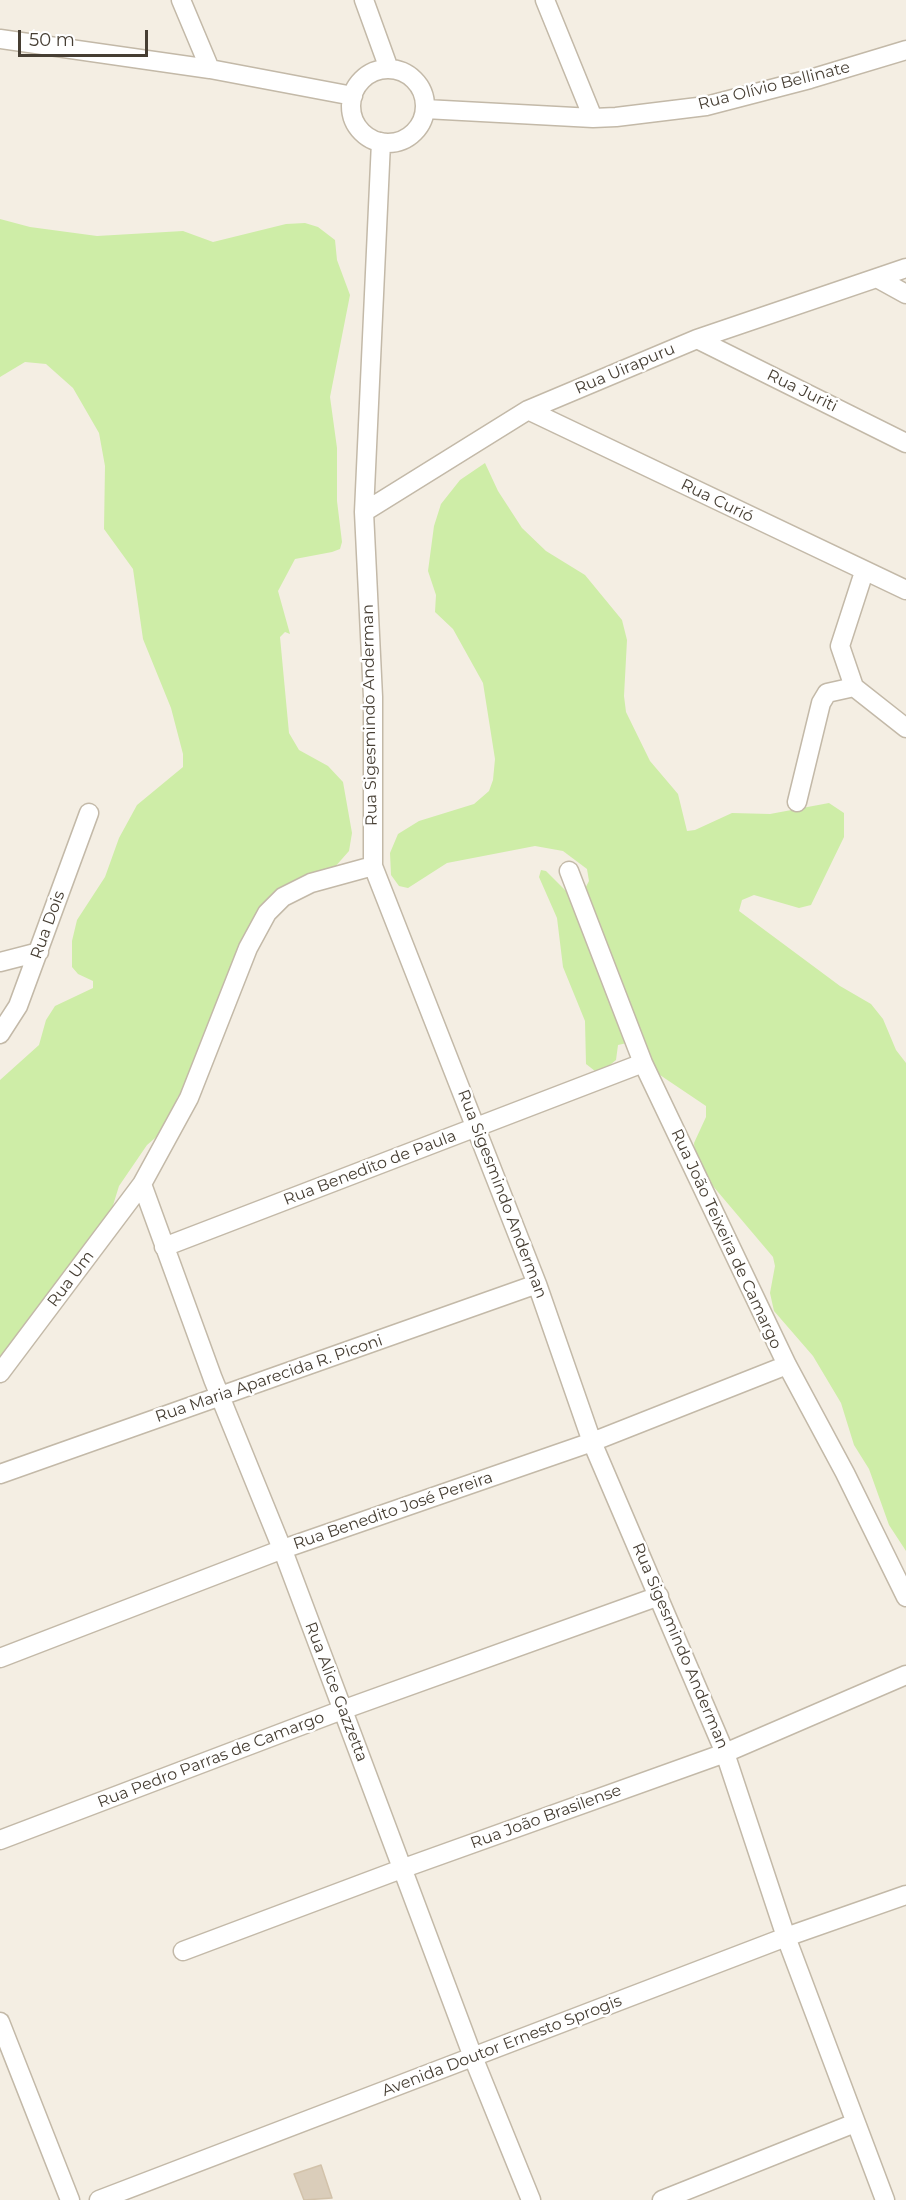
<!DOCTYPE html>
<html>
<head>
<meta charset="utf-8">
<style>
	body { margin:0 }
	#map { position:relative; width:906px; height:2200px; overflow:hidden; background:#f4eee3; font-family:Montserrat,sans-serif }
	canvas { display:block }
	.scale { position:absolute; left:18px; top:30px; width:130px; height:27px; box-sizing:border-box; border:3px solid #463e33; border-top:0; padding-left:8px; font-size:18px; line-height:21px; white-space:nowrap; color:#463e33; -webkit-text-stroke:4px #fff; paint-order:stroke }
</style>
</head>
<body>
<div id="map">
<canvas width="906" height="2200"></canvas>
<div class="scale">50 m</div>
</div>
<script>
const context = document.querySelector('canvas').getContext('2d');
context.lineJoin = 'round';
function fill(path, color) { context.fillStyle = color; context.fill(path, 'evenodd'); }
const shape = rows => new Path2D(rows.map(r => 'M' + r).join(''));
function strokePath(path, color, width, dash) { context.strokeStyle = color; context.lineWidth = width; context.lineCap = dash ? 'butt' : 'round'; context.setLineDash(dash || []); context.stroke(path); }
function drawText(font, color, halo, rows, align = 'center') {
  context.font = font + ' Montserrat,sans-serif'; context.lineWidth = 5; context.setLineDash([]); context.textBaseline = 'middle'; context.strokeStyle = halo; context.fillStyle = color; for (const [text, x, y, turn = 0] of rows) {
    context.save(); context.translate(x, y); context.rotate((+turn || 0) * Math.PI / 180); context.textAlign = isNaN(turn) ? turn : align; if (halo) context.strokeText(text, 0, 0); context.fillText(text, 0, 0); context.restore();
  }
}
const green = shape([
	[0,219,30,227,97,236,183,231,213,242,286,224,305,223,318,227,335,240,337,260,350,295,330,397,337,448,337,501,342,542,340,549,332,552,295,559,278,591,290,634,285,632,280,637,289,733,299,750,328,766,343,782,352,833,349,851,334,868,289,886,195,1072,177,1098,175,1121,147,1145,119,1186,98,1254,0,1363,0,1080,39,1045,46,1020,55,1006,93,988,93,981,78,974,72,967,72,941,77,920,105,877,119,838,137,805,183,767,183,754,171,708,143,639,133,569,104,529,105,466,99,433,73,388,46,364,25,362,0,377],
	[485,463,498,491,522,528,546,551,585,575,622,620,627,640,624,696,626,712,650,761,678,794,687,831,695,830,732,813,770,814,829,803,844,813,844,837,811,905,799,908,754,895,742,900,739,911,840,986,871,1004,883,1019,896,1050,906,1063,906,1551,889,1525,869,1469,854,1445,841,1403,813,1356,774,1311,770,1293,775,1266,773,1257,696,1166,694,1143,706,1117,706,1106,654,1071,627,1043,618,1045,616,1060,605,1069,595,1071,586,1064,585,1021,563,967,557,918,539,877,541,870,546,871,573,898,579,900,589,881,587,869,563,851,535,846,447,863,408,888,399,886,391,875,390,853,398,834,419,821,474,804,489,791,493,780,495,759,483,683,453,629,435,612,436,595,428,571,434,526,441,504,460,480]
]);
const building = shape([
	[321,2165,332,2198,304,2200,294,2174,321,2165]
]);
const street = shape([
	[181,0,210,69],
	[364,0,389,69],
	[545,0,593,118],
	[0,39,210,69,353,96],
	'351 106a37 37 0 1 1 74 0a37 37 0 1 1-74 0Z',
	[425,109,593,118,616,117,706,106,810,79,906,50],
	[381,142,364,512,373,697,373,866,537,1284,592,1442,725,1753,786,1937,885,2200],
	[877,278,906,294],
	[697,339,906,443],
	[528,410,906,590],
	[364,512,528,410,697,339,906,268],
	[864,572,840,646,854,687,906,728],
	[797,802,821,703,827,693,854,687],
	[569,871,643,1063,787,1365,845,1473,906,1597],
	[0,962,39,952],
	[0,1034,18,1006,89,813],
	[142,1184,213,1379,285,1556,473,2057,531,2200],
	[164,1247,643,1063],
	[0,1373,142,1184,189,1098,248,948,267,913,283,897,311,883,373,866],
	[0,1474,537,1284],
	[0,1658,283,1549,592,1442,787,1365],
	[0,1840,342,1710,659,1596],
	[183,1951,404,1868,725,1753,906,1675],
	[0,2022,70,2200],
	[99,2200,786,1937,906,1895],
	[662,2200,855,2123]
]);
const streetNames = [
	["Rua Olívio Bellinate",774,86,-14],
	["Rua Uirapuru",625,369,-23],
	["Rua Juriti",802,391,26],
	["Rua Curió",717,501,26],
	["Rua Sigesmindo Anderman",370,715,-91],
	["Rua Dois",48,925,-70],
	["Rua Benedito de Paula",370,1168,-21],
	["Rua Sigesmindo Anderman",502,1194,69],
	["Rua João Teixeira de Camargo",726,1239,65],
	["Rua Um",71,1279,-53],
	["Rua Maria Aparecida R. Piconi",269,1379,-19],
	["Rua Benedito José Pereira",393,1511,-19],
	["Rua Sigesmindo Anderman",680,1646,67],
	["Rua Alice Gazzetta",336,1692,69],
	["Rua Pedro Parras de Camargo",211,1760,-21],
	["Rua João Brasilense",546,1817,-20],
	["Avenida Doutor Ernesto Sprogis",502,2046,-21]
];
fill(green, '#ceeda7');
fill(building, '#dacdba');
strokePath(building, '#d2c2aa', 1.5);
strokePath(street, '#c3b9a8', 21);
strokePath(street, '#fff', 18);
drawText('16px', '#463e33', '#fff', streetNames);
</script>
</body>
</html>
